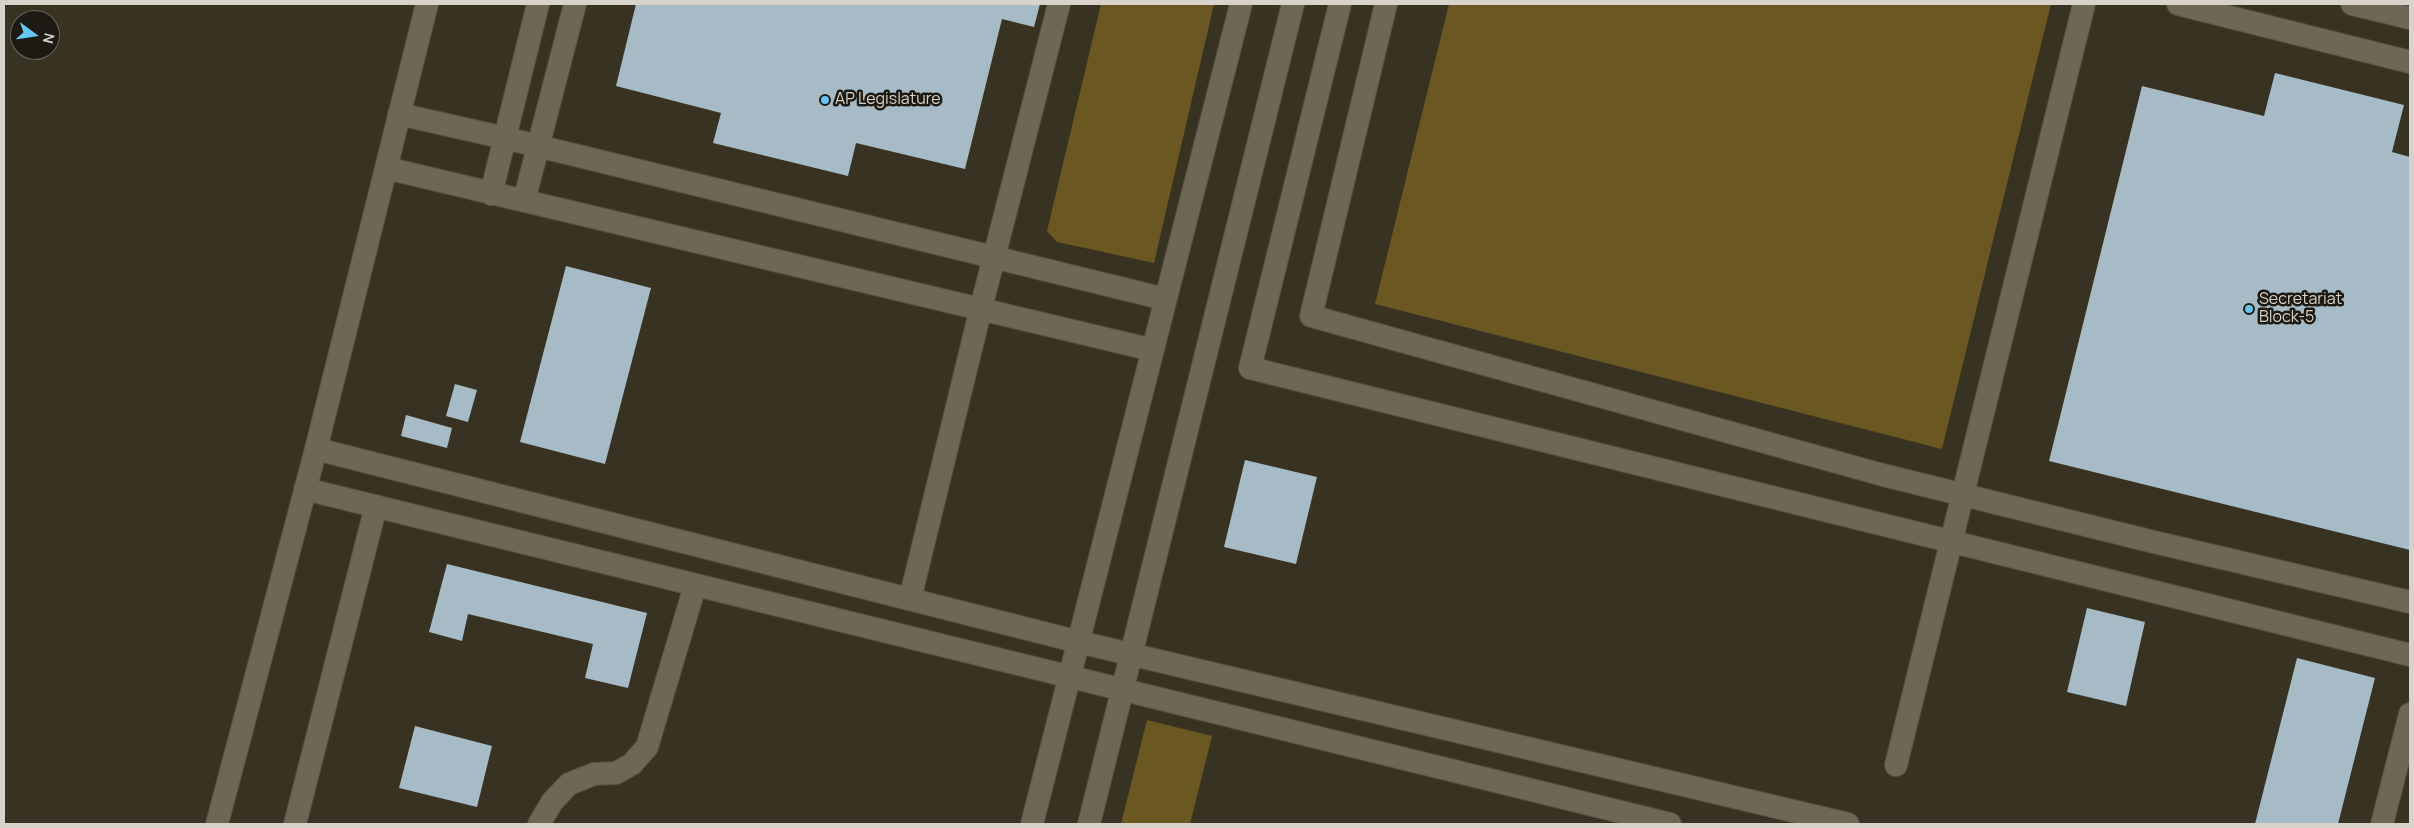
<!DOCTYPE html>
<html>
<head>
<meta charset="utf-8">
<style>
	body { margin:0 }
	#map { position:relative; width:2414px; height:828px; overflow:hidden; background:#383223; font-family:Manrope,sans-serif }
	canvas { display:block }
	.frame { position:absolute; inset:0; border:5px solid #d7d3ca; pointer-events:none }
	.north { position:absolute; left:10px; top:10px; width:50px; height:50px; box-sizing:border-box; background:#1d1a13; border:1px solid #67645c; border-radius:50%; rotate:104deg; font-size:14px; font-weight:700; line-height:20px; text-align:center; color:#d7d3ca }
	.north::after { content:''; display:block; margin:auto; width:18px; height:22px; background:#68c4f0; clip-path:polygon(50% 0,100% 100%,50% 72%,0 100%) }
</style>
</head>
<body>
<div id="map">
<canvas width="2414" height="828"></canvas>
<div class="frame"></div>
<div class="north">N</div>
</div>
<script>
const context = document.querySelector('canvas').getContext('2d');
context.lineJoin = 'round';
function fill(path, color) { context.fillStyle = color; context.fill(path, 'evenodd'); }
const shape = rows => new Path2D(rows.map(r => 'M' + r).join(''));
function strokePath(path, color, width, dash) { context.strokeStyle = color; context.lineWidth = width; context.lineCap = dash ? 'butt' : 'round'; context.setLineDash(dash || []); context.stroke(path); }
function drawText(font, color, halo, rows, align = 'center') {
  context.font = font + ' Manrope,sans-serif'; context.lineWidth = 5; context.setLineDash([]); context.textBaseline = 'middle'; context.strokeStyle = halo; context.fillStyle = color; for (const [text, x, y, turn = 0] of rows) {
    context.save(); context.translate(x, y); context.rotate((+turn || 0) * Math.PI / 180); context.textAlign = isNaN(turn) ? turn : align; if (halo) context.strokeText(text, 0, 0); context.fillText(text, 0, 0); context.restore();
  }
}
const green = shape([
	[1101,4,1214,4,1154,263,1057,242,1047,231],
	[1449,4,2051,4,1942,449,1375,304],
	[1147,720,1212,736,1190,824,1121,824]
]);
const building = shape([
	[636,4,1040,4,1034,27,1002,19,965,169,856,143,848,176,713,143,721,113,616,86],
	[2275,73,2404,105,2392,152,2410,157,2410,550,2049,461,2142,86,2264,116],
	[566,266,651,288,605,464,520,442],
	[455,384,477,390,468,422,446,416],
	[406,415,452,428,447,448,401,436],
	[1245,460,1317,477,1296,564,1224,547],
	[447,564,647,613,628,688,585,678,593,644,468,614,462,641,429,632],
	[2087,608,2145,622,2126,706,2067,692],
	[2297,658,2375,678,2338,824,2255,824],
	[415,726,492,746,477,807,399,788]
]);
const service = shape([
	[1340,4,1250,368,2410,655],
	[1386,4,1311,316,1883,475,2154,542,2410,602],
	[2178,4,2410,62],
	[2352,4,2410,18],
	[399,114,505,138,1165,299],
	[386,168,1153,350],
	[491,194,538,4],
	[524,201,575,4],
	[316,449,1079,642,1848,824],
	[305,489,1670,824],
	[910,599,981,308,1059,4],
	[1896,765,2084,4],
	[217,824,316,449,427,4],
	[295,824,376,506],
	[539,824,552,802,569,784,594,774,616,773,632,764,647,747,695,586],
	[1032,824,1241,4],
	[1089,824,1293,4],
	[2382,824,2410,714]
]);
const markers = [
	[825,100,5,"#68c4f0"],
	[2249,309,5,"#68c4f0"]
];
const poiNames = [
	["AP Legislature",835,100],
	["Secretariat",2259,300],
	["Block-5",2259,318]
];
fill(green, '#6a5721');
fill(building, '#a6bbc5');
strokePath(service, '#534e40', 24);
strokePath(service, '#6e6756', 22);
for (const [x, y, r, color] of markers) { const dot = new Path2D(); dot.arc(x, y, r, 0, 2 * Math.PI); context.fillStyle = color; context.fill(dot); strokePath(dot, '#1d1a13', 2); }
drawText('16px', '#d7d3ca', '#1d1a13', poiNames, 'left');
</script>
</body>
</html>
